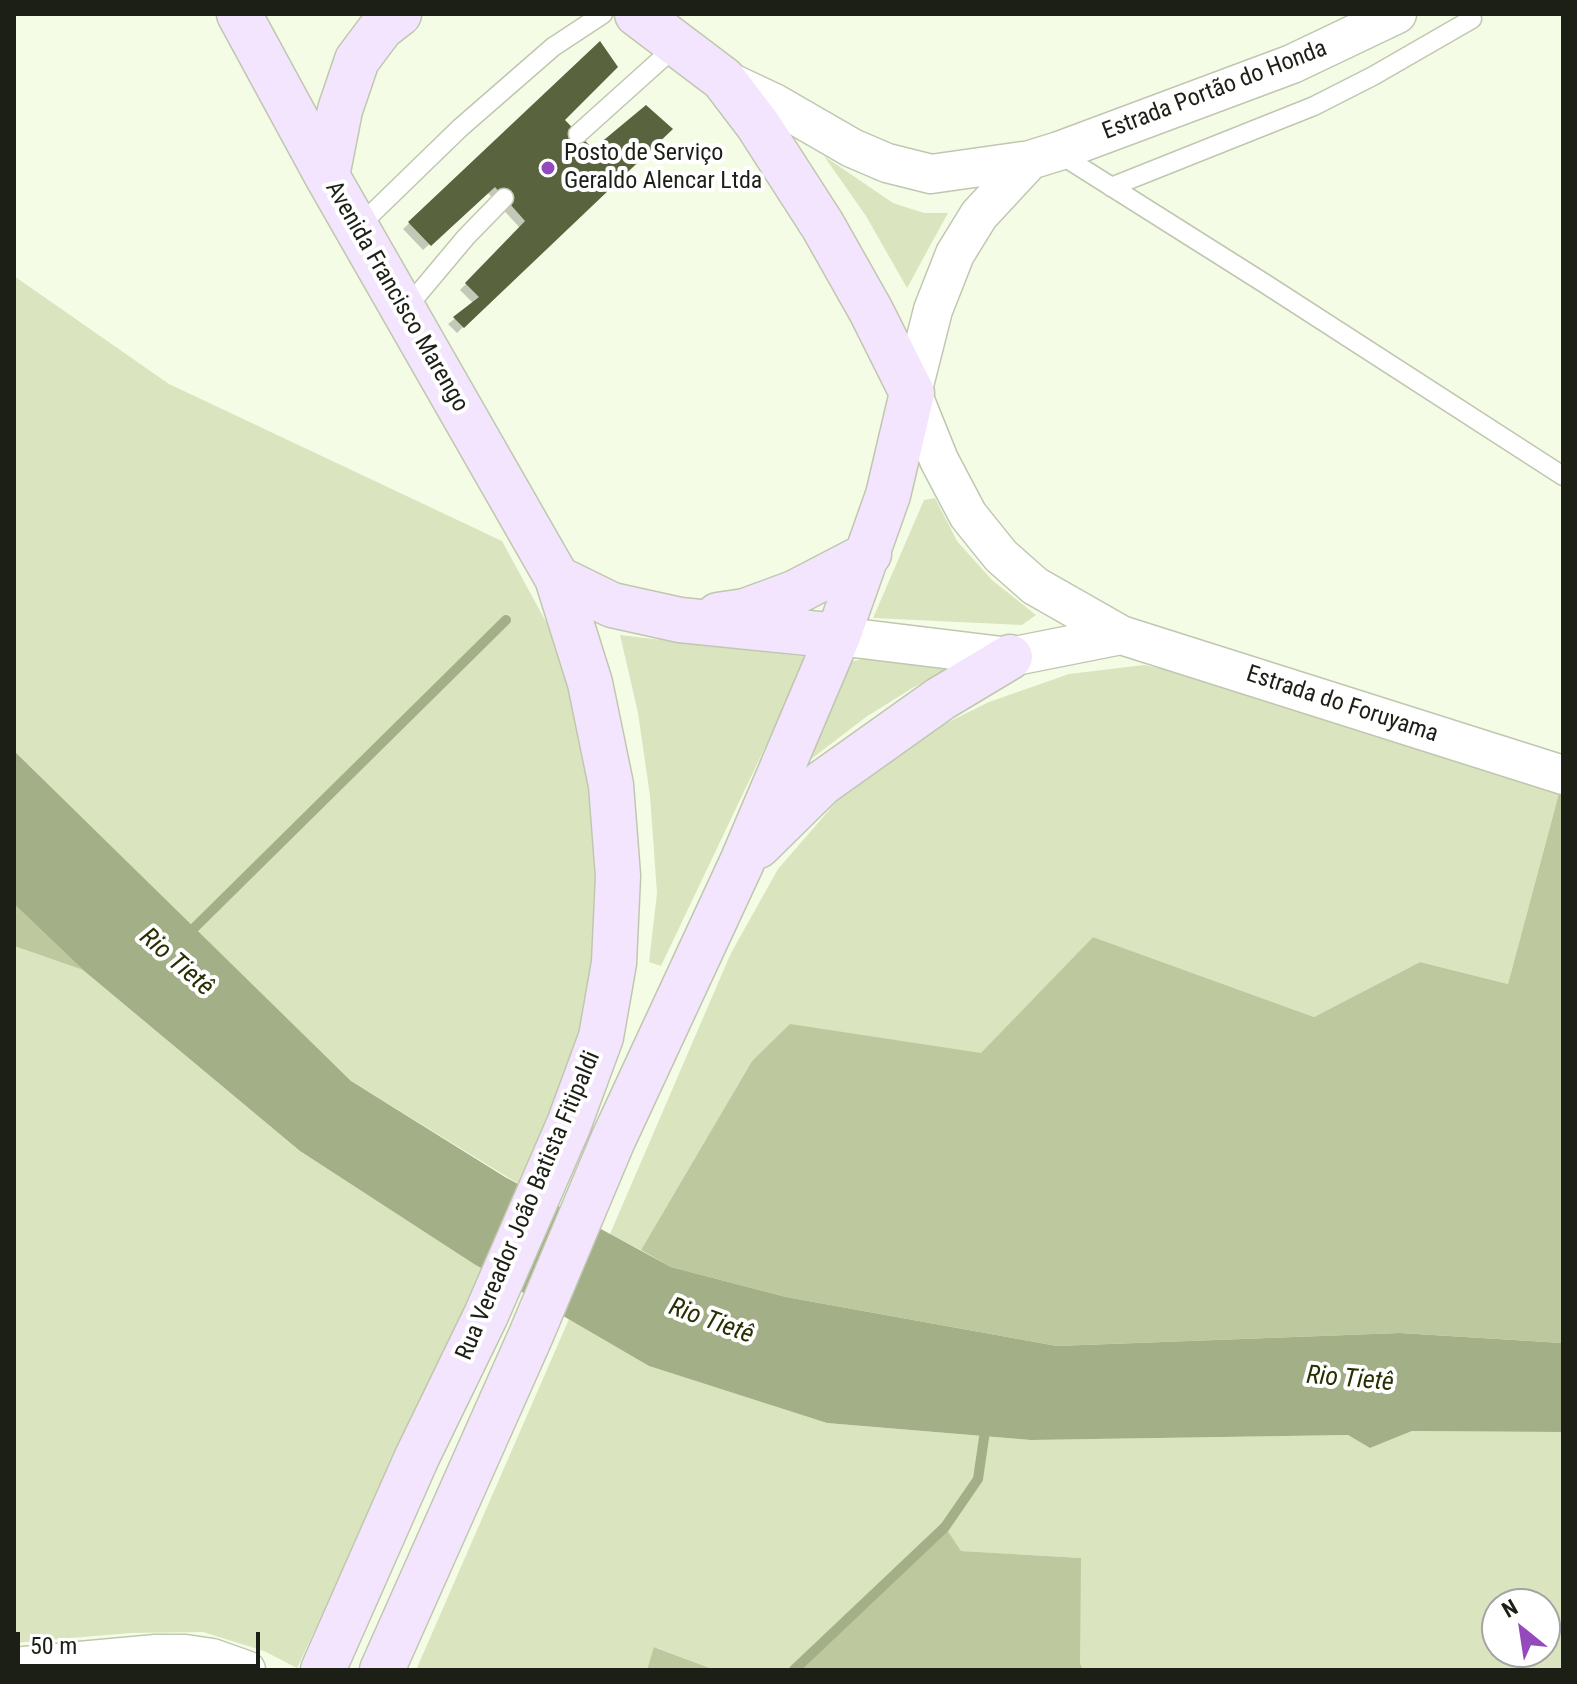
<!DOCTYPE html>
<html>
<head>
<meta charset="utf-8">
<style>
	body { margin:0 }
	#map { position:relative; width:1577px; height:1684px; overflow:hidden; background:#f5fce5; font-family:"Roboto Condensed",sans-serif }
	canvas { display:block }
	.frame { position:absolute; inset:0; border:16px solid #1c1f16; pointer-events:none }
	.north { position:absolute; left:1481px; top:1588px; width:80px; height:80px; box-sizing:border-box; background:#fff; border:2px solid #a4a5a2; border-radius:50%; rotate:330deg; font-size:22px; font-weight:700; line-height:32px; text-align:center; color:#1c1f16 }
	.north::after { content:''; display:block; margin:auto; width:28px; height:36px; background:#944abc; clip-path:polygon(50% 0,100% 100%,50% 72%,0 100%) }
	.scale { position:absolute; left:16px; top:1632px; width:244px; height:36px; box-sizing:border-box; border:4px solid #1c1f16; border-top:0; padding-left:10px; font-size:24px; line-height:28px; white-space:nowrap; color:#1c1f16; -webkit-text-stroke:6px #fff; paint-order:stroke }
</style>
</head>
<body>
<div id="map">
<canvas width="1577" height="1684"></canvas>
<div class="frame"></div>
<div class="north">N</div>
<div class="scale">50 m</div>
</div>
<script>
const context = document.querySelector('canvas').getContext('2d');
context.lineJoin = 'round';
function fill(path, color) { context.fillStyle = color; context.fill(path, 'evenodd'); }
const shape = rows => new Path2D(rows.map(r => 'M' + r).join(''));
function strokePath(path, color, width, dash) { context.strokeStyle = color; context.lineWidth = width; context.lineCap = dash ? 'butt' : 'round'; context.setLineDash(dash || []); context.stroke(path); }
function drawText(font, color, halo, rows, align = 'center') {
  context.font = font + ' "Roboto Condensed",sans-serif'; context.lineWidth = 8; context.setLineDash([]); context.textBaseline = 'middle'; context.strokeStyle = halo; context.fillStyle = color; for (const [text, x, y, turn = 0] of rows) {
    context.save(); context.translate(x, y); context.rotate((+turn || 0) * Math.PI / 180); context.textAlign = isNaN(turn) ? turn : align; if (halo) context.strokeText(text, 0, 0); context.fillText(text, 0, 0); context.restore();
  }
}
const green = shape([
	[824,156,893,203,924,213,948,213,907,288,866,216],
	[14,276,169,384,502,541,558,644,580,727,595,828,596,954,578,1041,522,1186,351,1081,14,752],
	[935,498,957,541,992,580,1036,615,1022,625,873,618,924,500],
	[620,635,808,657,661,966,649,962,657,893,650,796,638,713],
	[866,658,961,664,914,687,866,717,810,760,849,662],
	[1144,665,1215,681,1559,793,1508,984,1420,962,1314,1017,1093,937,981,1054,790,1025,752,1061,641,1250,610,1234,731,953,778,869,843,794,914,739,989,702,1069,674],
	[14,946,83,970,300,1151,485,1271,297,1668,264,1651,203,1632,130,1633,14,1643],
	[569,1319,649,1366,827,1423,1031,1440,1348,1435,1370,1448,1412,1431,1563,1432,1563,1670,1083,1670,1080,1663,1080,1558,960,1551,945,1528,794,1670,715,1670,655,1647,647,1670,416,1670],
	[1497,1604,1545,1604,1545,1652,1497,1652]
]);
const forest = shape([
	[1559,793,1563,794,1563,1343,1400,1333,1057,1346,786,1297,671,1267,641,1250,752,1061,790,1024,981,1053,1093,937,1314,1017,1420,962,1508,984],
	[14,904,83,970,14,946],
	[945,1527,961,1551,1081,1558,1080,1663,1083,1670,794,1670],
	[654,1647,715,1670,647,1670]
]);
const water = shape([
	[14,751,351,1081,505,1177,671,1267,786,1297,1057,1346,1400,1333,1563,1343,1563,1432,1412,1431,1370,1448,1348,1435,1031,1440,827,1423,649,1366,474,1264,300,1151,83,970,14,904]
]);
const shadow = shape([
	[600,44,562,120,593,152,671,129,457,333,448,324,474,304,460,290,520,228,487,192,423,250,403,229]
]);
const stream = shape([
	[186,936,506,620],
	[794,1670,945,1527,978,1479,986,1424]
]);
const building = shape([
	[600,41,618,67,565,120,593,149,646,105,673,129,464,328,453,317,479,297,465,283,525,221,495,187,431,246,408,222]
]);
const service = shape([
	[578,134,677,45],
	[1058,153,1264,283,1563,476],
	[1111,187,1314,106,1373,76,1472,19],
	[357,228,460,128,553,47,603,14],
	[404,311,466,237,504,198]
]);
const minor = shape([
	[723,79,774,103,852,148,887,163,931,174,1030,160,1059,151,1292,64,1397,14],
	[1030,160,979,215,955,254,933,310,912,393,939,460,968,515,1001,556,1035,586,1121,635,1563,775],
	[838,636,1010,657,1121,635],
	[14,1667,156,1654,185,1654,212,1658,246,1670]
]);
const secondary = shape([
	[239,14,327,176,557,578,590,683,611,785,618,876,614,963,601,1037,569,1124,486,1315,417,1457,323,1670],
	[327,176,340,110,357,60,381,28,399,14],
	[557,578,612,605,680,620,838,636],
	[718,615,745,611,794,593,869,554],
	[758,846,822,783,940,699,1010,657],
	[382,1670,531,1335,613,1140,742,862,838,636,888,495,912,393,871,311,823,226,758,125,723,79,637,14]
]);
const markers = [
	[548,168,8,"#944abc"]
];
const streetNames = [
	["Estrada Portão do Honda",1215,91,-21],
	["Avenida Francisco Marengo",396,297,60],
	["Estrada do Foruyama",1342,705,18],
	["Rua Vereador João Batista Fitipaldi",529,1206,-67]
];
const poiNames = [
	["Posto de Serviço",564,154],
	["Geraldo Alencar Ltda",564,182]
];
const waterNames = [
	["Rio Tietê",176,963,41],
	["Rio Tietê",711,1322,20],
	["Rio Tietê",1350,1380,5]
];
fill(green, '#dae5bf');
fill(forest, '#bdc89f');
fill(water, '#a3af86');
fill(shadow, '#0003');
strokePath(stream, '#a3af86', 10);
fill(building, '#59633e');
strokePath(service, '#c0c7b0', 21);
strokePath(minor, '#c0c7b0', 41);
strokePath(secondary, '#c0c7b0', 47);
strokePath(service, '#fff', 18);
strokePath(minor, '#fff', 38);
strokePath(secondary, '#f4e5fe', 44);
for (const [x, y, r, color] of markers) { const dot = new Path2D(); dot.arc(x, y, r, 0, 2 * Math.PI); context.fillStyle = color; context.fill(dot); strokePath(dot, '#fff', 3); }
drawText('24px', '#1c1f16', '#fff', streetNames);
drawText('24px', '#1c1f16', '#fff', poiNames, 'left');
drawText('italic 26px', '#273000', '#fff', waterNames);
</script>
</body>
</html>
